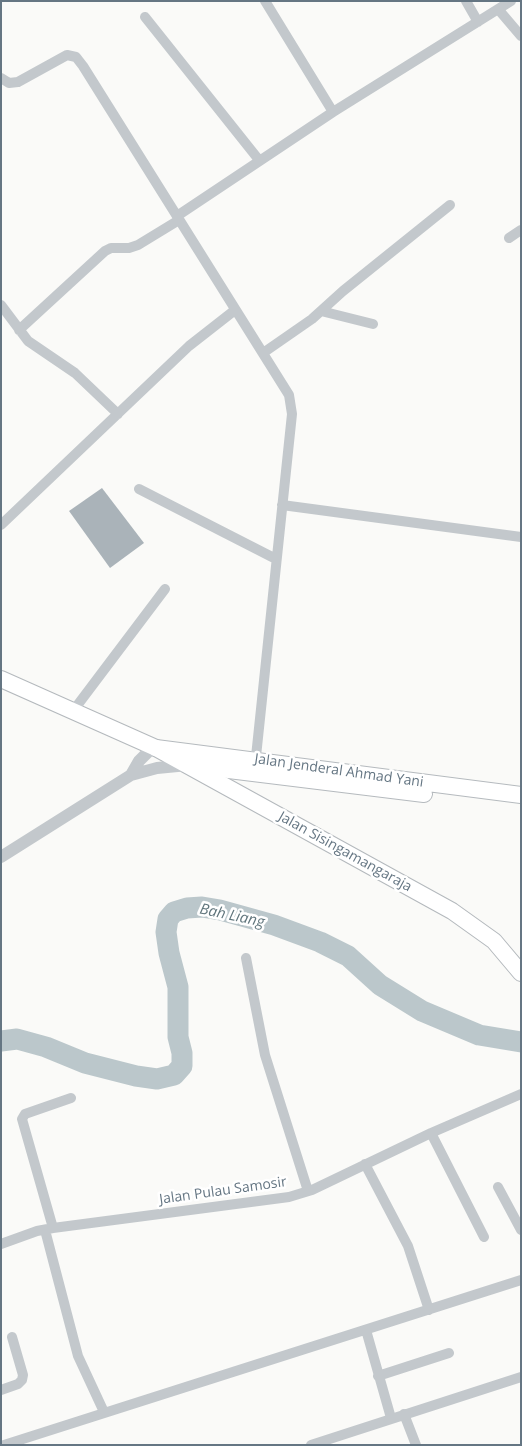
<!DOCTYPE html>
<html>
<head>
<meta charset="utf-8">
<style>
	body { margin:0 }
	#map { position:relative; width:522px; height:1446px; overflow:hidden; background:#fafaf8; font-family:"Open Sans",sans-serif }
	canvas { display:block }
	.frame { position:absolute; inset:0; border:2px solid #657683; pointer-events:none }
</style>
</head>
<body>
<div id="map">
<canvas width="522" height="1446"></canvas>
<div class="frame"></div>
</div>
<script>
const context = document.querySelector('canvas').getContext('2d');
context.lineJoin = 'round';
const shape = rows => new Path2D(rows.map(r => 'M' + r).join(''));
function strokePath(path, color, width, dash) { context.strokeStyle = color; context.lineWidth = width; context.lineCap = dash ? 'butt' : 'round'; context.setLineDash(dash || []); context.stroke(path); }
function fill(path, color) { context.fillStyle = color; context.fill(path, 'evenodd'); }
function drawText(font, color, halo, rows, align = 'center') {
  context.font = font + ' "Open Sans",sans-serif'; context.lineWidth = 5; context.setLineDash([]); context.textBaseline = 'middle'; context.strokeStyle = halo; context.fillStyle = color; for (const [text, x, y, turn = 0] of rows) {
    context.save(); context.translate(x, y); context.rotate((+turn || 0) * Math.PI / 180); context.textAlign = isNaN(turn) ? turn : align; if (halo) context.strokeText(text, 0, 0); context.fillText(text, 0, 0); context.restore();
  }
}
const river = shape([
	[1,1041,17,1039,46,1047,85,1063,136,1076,157,1079,174,1075,182,1066,182,1053,178,1037,178,987,169,953,166,932,168,919,174,912,187,908,202,907,220,910,274,925,320,942,348,956,380,985,422,1011,479,1035,521,1042]
]);
const building = shape([
	[102,488,144,543,110,568,69,511]
]);
const minor = shape([
	[265,1,333,112],
	[466,1,478,22],
	[498,9,521,36],
	[145,17,259,160],
	[1,78,9,83,18,82,67,55,76,57,83,66,289,395,292,414,255,766],
	[177,216,333,112,511,1],
	[509,238,521,230],
	[1,305,28,341,75,373,118,414],
	[321,311,373,324],
	[19,330,105,251,111,248,129,248,138,245,179,220],
	[263,353,312,319,343,291,450,205],
	[139,489,276,559],
	[282,505,521,537],
	[1,525,189,346,235,310],
	[73,711,165,589],
	[246,958,265,1055,308,1191],
	[431,1133,484,1237],
	[365,1164,408,1246,429,1310],
	[498,1187,521,1230],
	[53,1228,22,1119,25,1114,71,1098],
	[45,1230,78,1356,104,1412],
	[1,1244,37,1231,53,1228,289,1197,312,1190,431,1133,521,1094],
	[366,1330,391,1418],
	[378,1376,449,1353],
	[1,1390,18,1384,22,1380,23,1375,12,1337],
	[404,1414,416,1445],
	[4,1445,521,1280],
	[311,1445,521,1377]
]);
const tertiary = shape([
	[131,775,139,761,148,752,156,748],
	[1,857,131,775,157,768,188,765]
]);
const primary = shape([
	[156,748,521,795],
	[188,765,424,794]
]);
const trunk = shape([
	[1,679,156,748,452,911,494,941,521,973]
]);
const streetNames = [
	["Jalan Jenderal Ahmad Yani",339,771,8],
	["Jalan Sisingamangaraja",345,852,29],
	["Jalan Pulau Samosir",223,1191,-8]
];
const waterNames = [
	["Bah Liang",232,916,12]
];
strokePath(river, '#bbc7cb', 21);
fill(building, '#aab3b9');
strokePath(primary, '#b5babe', 18);
strokePath(trunk, '#b4b9bd', 18);
strokePath(minor, '#c3c8cc', 10);
strokePath(tertiary, '#c3c8cc', 12);
strokePath(primary, '#fff', 16);
strokePath(trunk, '#fff', 16);
drawText('14px', '#657683', '#fff', streetNames);
drawText('italic 15px', '#60757c', '#fff', waterNames);
</script>
</body>
</html>
